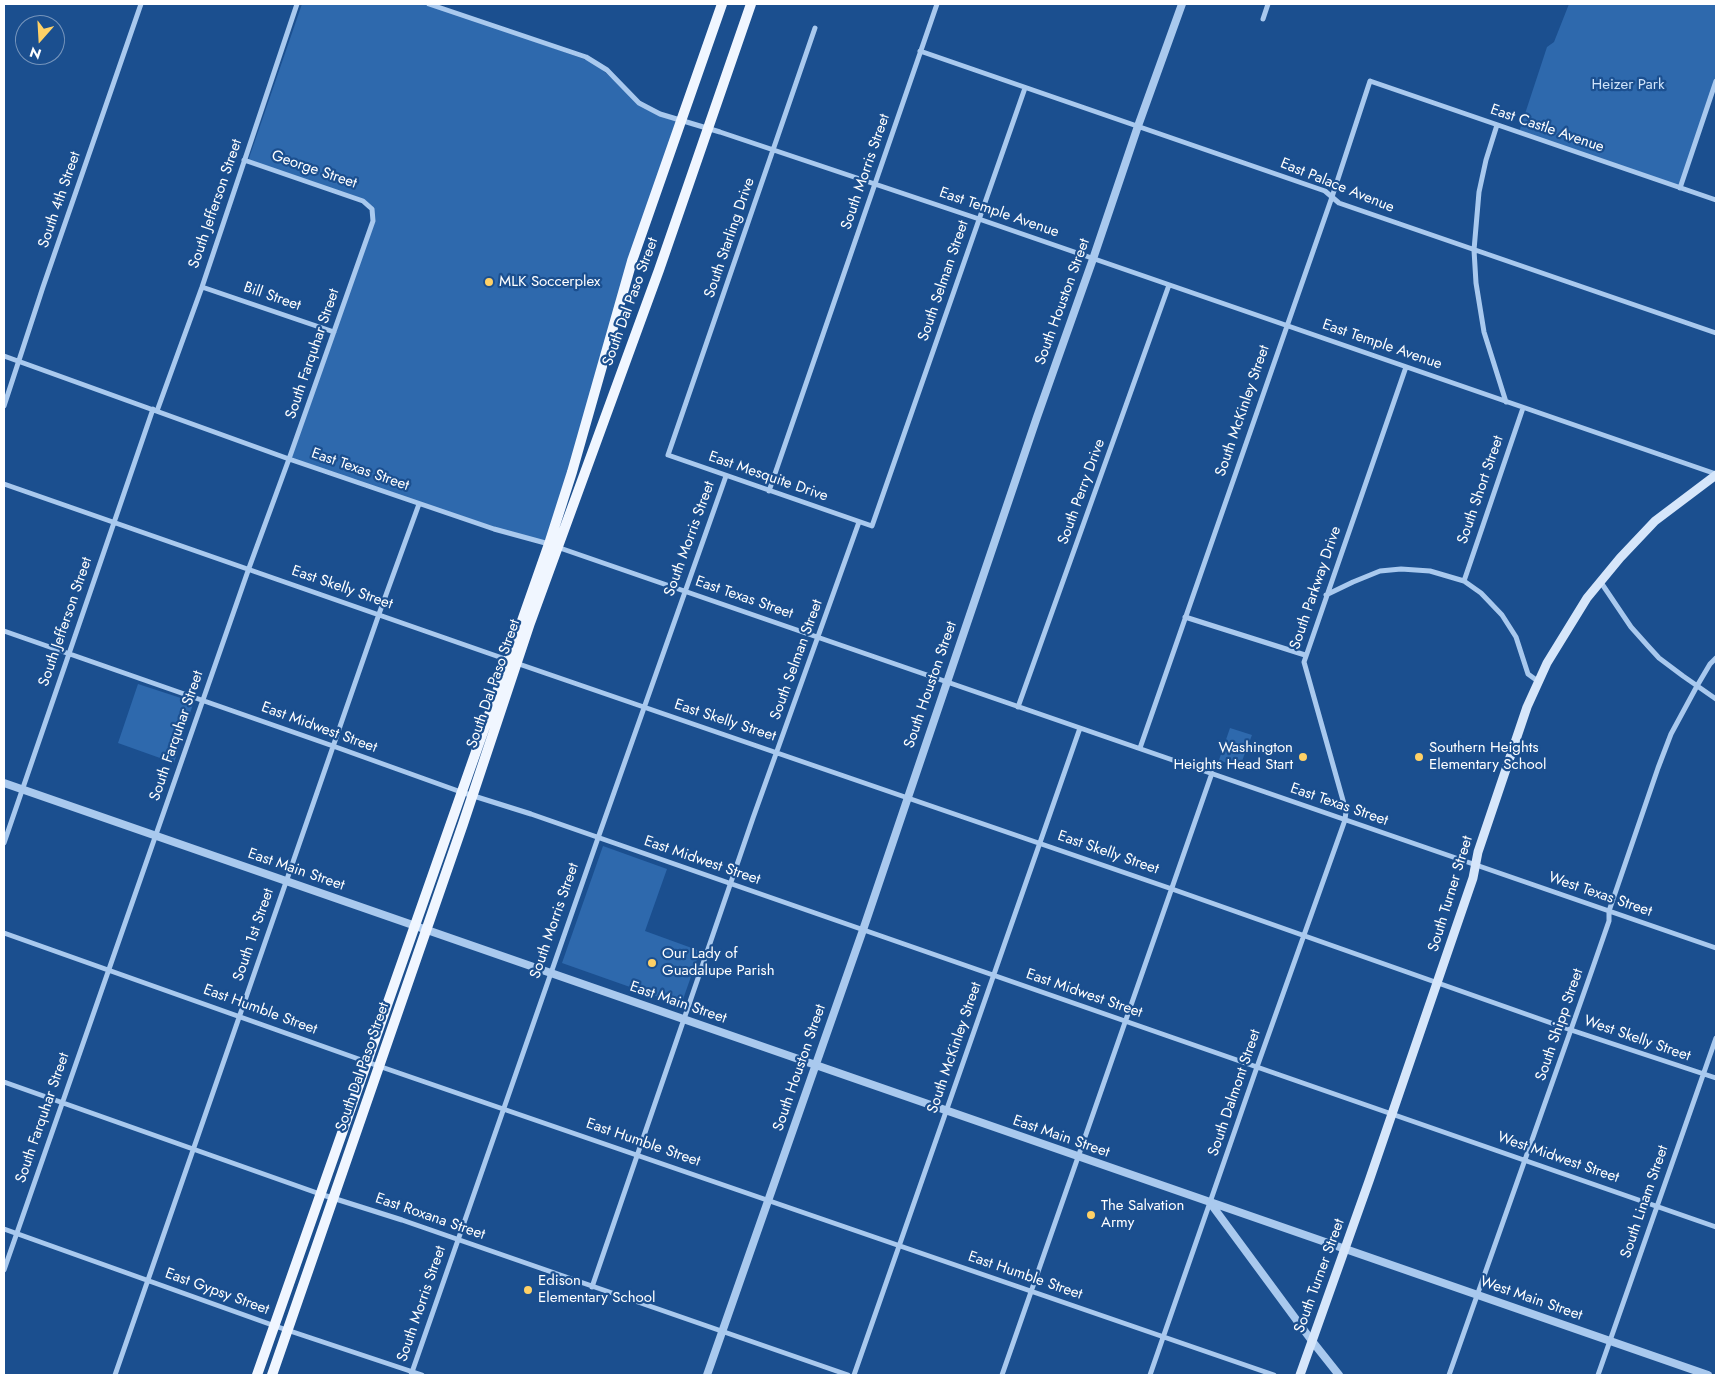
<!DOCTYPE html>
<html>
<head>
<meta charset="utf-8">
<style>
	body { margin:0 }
	#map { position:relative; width:1720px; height:1379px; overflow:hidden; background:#1b4f8f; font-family:Jost,sans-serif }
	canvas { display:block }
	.frame { position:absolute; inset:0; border:5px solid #fff; pointer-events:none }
	.north { position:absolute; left:15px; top:15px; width:50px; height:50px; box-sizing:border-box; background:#1b4f8f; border:1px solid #7695bc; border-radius:50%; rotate:199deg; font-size:14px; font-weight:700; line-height:20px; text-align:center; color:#fff }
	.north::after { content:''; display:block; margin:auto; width:18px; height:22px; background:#ffd166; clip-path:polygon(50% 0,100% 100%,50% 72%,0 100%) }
</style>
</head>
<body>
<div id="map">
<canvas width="1720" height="1379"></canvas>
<div class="frame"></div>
<div class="north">N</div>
</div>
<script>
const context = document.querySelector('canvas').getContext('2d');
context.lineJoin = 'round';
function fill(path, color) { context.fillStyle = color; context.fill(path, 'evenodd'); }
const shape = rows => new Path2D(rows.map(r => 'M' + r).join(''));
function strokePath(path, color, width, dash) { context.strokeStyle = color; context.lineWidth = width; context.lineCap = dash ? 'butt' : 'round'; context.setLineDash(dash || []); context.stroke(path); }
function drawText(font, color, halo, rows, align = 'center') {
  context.font = font + ' Jost,sans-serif'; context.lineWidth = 4.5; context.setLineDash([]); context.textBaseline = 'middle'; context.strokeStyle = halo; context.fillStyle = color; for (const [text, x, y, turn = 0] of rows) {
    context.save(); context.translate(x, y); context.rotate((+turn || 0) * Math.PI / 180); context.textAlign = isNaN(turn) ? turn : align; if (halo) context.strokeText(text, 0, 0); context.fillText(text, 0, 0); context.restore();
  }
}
const green = shape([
	[302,4,429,4,595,63,639,103,681,121,632,261,549,544,494,529,289,459,372,221,369,205,248,161],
	[1569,4,1716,4,1716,81,1680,188,1519,132,1547,47,1554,42],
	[138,684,190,701,193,704,174,763,118,743],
	[1230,728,1252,735,1240,766,1238,767,1219,760],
	[603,846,667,869,645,931,700,951,681,1005,562,963]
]);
const minor = shape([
	[429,4,586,57,607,70,639,103,660,114,720,132,979,219,1716,474],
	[1263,19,1268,4],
	[815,28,668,455,872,526,1025,88],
	[920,51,1325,191,1339,203,1716,333],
	[1497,125,1486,160,1479,192,1474,250,1476,283,1484,332,1506,402],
	[1680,188,1716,81],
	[202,287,334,332],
	[4,356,289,459,494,529,549,544],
	[4,406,43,287,141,4],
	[157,411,202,287,297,4],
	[4,484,508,660],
	[769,491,937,4],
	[557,547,1716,948],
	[1464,581,1523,408],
	[1600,581,1631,627,1648,646,1659,658,1683,676,1716,699],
	[1326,595,1353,582,1380,571,1401,569,1430,571,1464,581,1481,593,1502,615,1516,637,1528,674,1539,682],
	[1185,617,1305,655],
	[4,631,333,746,461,792,531,814,1716,1227],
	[516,663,1172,889,1571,1030,1716,1078],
	[1018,707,1169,285],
	[1140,748,1332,197,1370,81,1716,200],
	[4,843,153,409],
	[4,933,367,1062,1274,1375],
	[4,1082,320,1194,402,1220,848,1375],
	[4,1229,275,1326,422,1375],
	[4,1270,249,568,289,459,373,221,372,209,363,201,244,160],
	[592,1287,753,818,859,522],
	[115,1375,379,614,419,504],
	[411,1375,598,838,726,476],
	[854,1375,1080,728],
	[1002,1375,1212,773],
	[1150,1375,1257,1067,1345,820,1346,811,1304,662,1406,367],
	[1449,1375,1592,970,1609,921,1609,911,1658,768,1671,734,1697,686,1710,664,1716,658],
	[1598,1375,1716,1038]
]);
const tertiary = shape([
	[4,783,1708,1375],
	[1211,1204,1312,1341,1339,1375],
	[707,1375,863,930,1037,417,1093,259,1138,126,1182,4]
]);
const secondary = shape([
	[1300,1375,1369,1181,1473,878,1478,852,1527,707,1547,663,1587,598,1620,558,1655,521,1716,475]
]);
const primary = shape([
	[257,1375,549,544,572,472,632,261,722,4],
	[272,1375,463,824,530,623,659,270,751,4]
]);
const markers = [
	[489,282,5,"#ffd166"],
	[1303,757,5,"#ffd166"],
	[1419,757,5,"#ffd166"],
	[652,963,5,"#ffd166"],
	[1091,1215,5,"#ffd166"],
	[528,1290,5,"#ffd166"]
];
const parkNames = [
	["Heizer Park",1628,85]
];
const streetNames = [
	["East Castle Avenue",1547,129,19],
	["George Street",314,170,19],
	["South Morris Street",866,172,-71],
	["East Palace Avenue",1337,186,22],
	["South 4th Street",60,200,-71],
	["South Jefferson Street",216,204,-71],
	["East Temple Avenue",999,213,19],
	["South Starling Drive",730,238,-71],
	["South Selman Street",944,281,-71],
	["Bill Street",272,297,19],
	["South Dal Paso Street",631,302,-70],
	["South Houston Street",1063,302,-70],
	["East Temple Avenue",1382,345,19],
	["South Farquhar Street",313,354,-71],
	["South McKinley Street",1243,411,-71],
	["East Texas Street",360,470,19],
	["East Mesquite Drive",768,477,19],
	["South Short Street",1481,490,-71],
	["South Perry Drive",1082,492,-70],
	["South Morris Street",690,539,-70],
	["East Skelly Street",342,588,19],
	["South Parkway Drive",1316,588,-71],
	["East Texas Street",744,598,19],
	["South Jefferson Street",66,622,-71],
	["South Selman Street",797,660,-70],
	["South Dal Paso Street",494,684,-71],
	["South Houston Street",931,685,-71],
	["East Skelly Street",725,721,18],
	["East Midwest Street",319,728,20],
	["South Farquhar Street",177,736,-71],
	["East Texas Street",1339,805,19],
	["East Skelly Street",1108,853,19],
	["East Midwest Street",702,861,19],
	["East Main Street",296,870,19],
	["South Turner Street",1451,894,-73],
	["West Texas Street",1600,895,19],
	["South Morris Street",555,921,-71],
	["South 1st Street",254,935,-71],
	["East Midwest Street",1084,994,19],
	["East Main Street",678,1003,19],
	["East Humble Street",260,1010,20],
	["South Shipp Street",1560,1025,-71],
	["West Skelly Street",1637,1039,19],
	["South McKinley Street",955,1048,-71],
	["South Dal Paso Street",363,1067,-71],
	["South Houston Street",800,1068,-71],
	["South Dalmont Street",1235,1093,-71],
	["South Farquhar Street",43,1118,-71],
	["East Main Street",1061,1137,19],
	["East Humble Street",643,1143,19],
	["West Midwest Street",1558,1158,19],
	["South Linam Street",1645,1202,-71],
	["East Roxana Street",430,1217,19],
	["East Humble Street",1025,1276,19],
	["South Turner Street",1320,1276,-70],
	["East Gypsy Street",217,1292,20],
	["West Main Street",1531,1299,19],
	["South Morris Street",422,1304,-71]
];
const poiNames = [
	["MLK Soccerplex",499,282],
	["Washington",1293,748,"right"],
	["Heights Head Start",1293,765,"right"],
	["Southern Heights",1429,748],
	["Elementary School",1429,765],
	["Our Lady of",662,954],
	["Guadalupe Parish",662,971],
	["The Salvation",1101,1206],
	["Army",1101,1223],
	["Edison",538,1281],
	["Elementary School",538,1298]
];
fill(green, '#2e69ad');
strokePath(minor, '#a9c9ee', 5);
strokePath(tertiary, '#a9c9ee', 8);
strokePath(secondary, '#d6e6fa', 9);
strokePath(primary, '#f0f6ff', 10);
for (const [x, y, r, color] of markers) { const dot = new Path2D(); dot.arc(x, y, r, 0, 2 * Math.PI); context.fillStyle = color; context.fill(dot); strokePath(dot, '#1b4f8f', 2); }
drawText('15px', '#cfe3fa', '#1b4f8f', parkNames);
drawText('15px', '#fff', '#1b4f8f', streetNames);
drawText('15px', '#fff', '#1b4f8f', poiNames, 'left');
</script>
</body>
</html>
